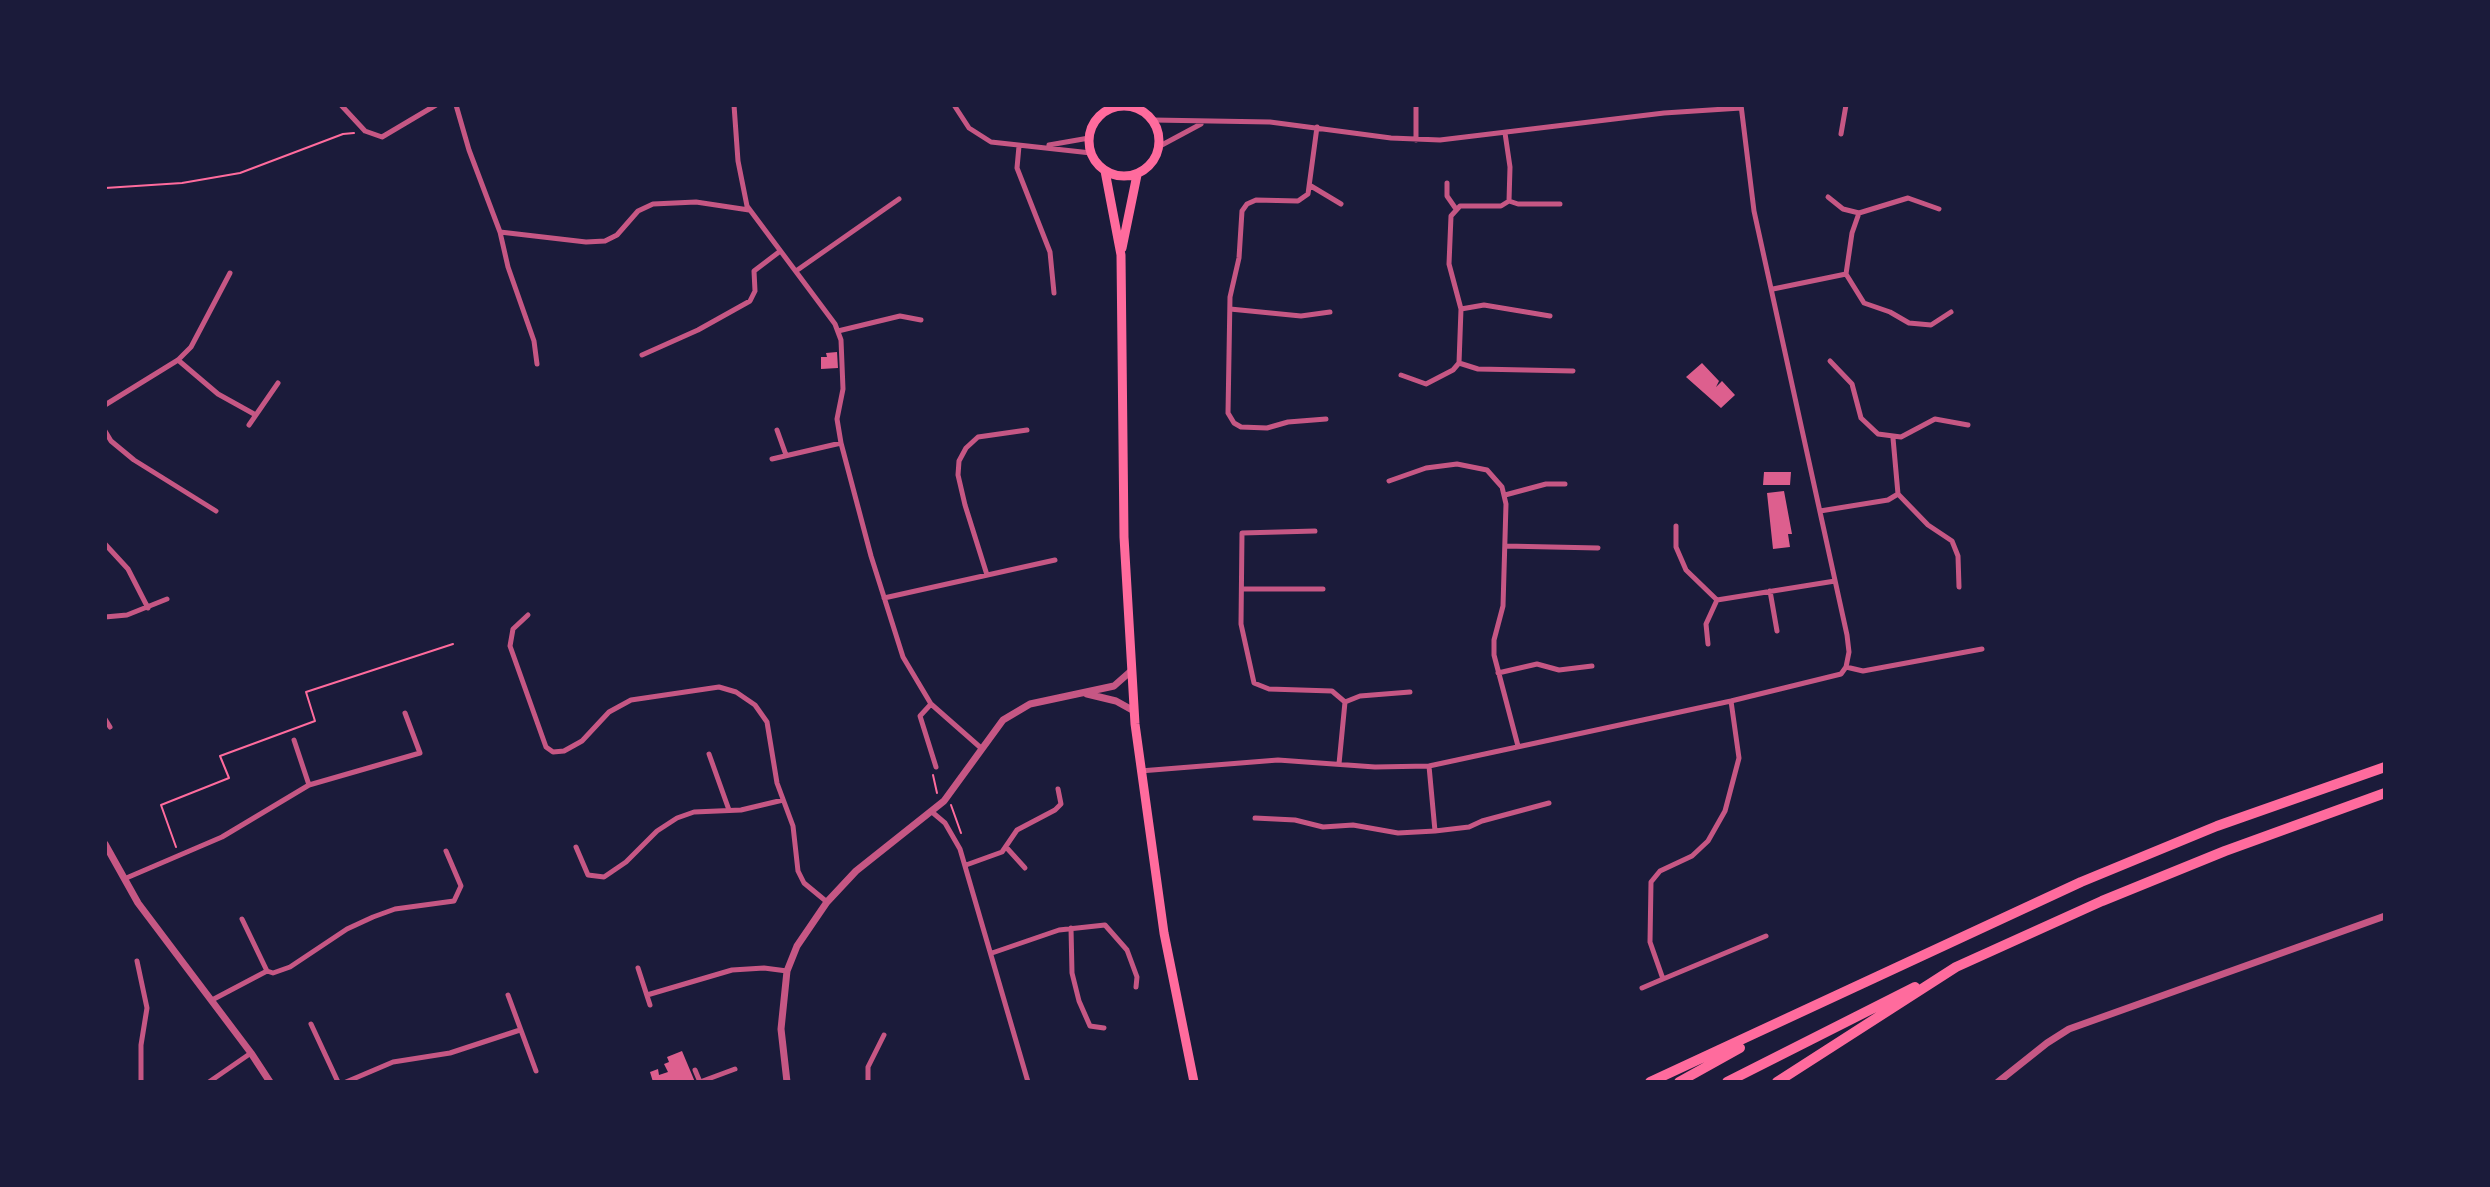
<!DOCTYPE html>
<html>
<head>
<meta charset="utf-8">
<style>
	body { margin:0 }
	#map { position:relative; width:2490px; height:1187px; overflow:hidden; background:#1b1b3a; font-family:"Playfair Display",serif }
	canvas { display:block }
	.frame { position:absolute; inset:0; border:107px solid #1b1b3a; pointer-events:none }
</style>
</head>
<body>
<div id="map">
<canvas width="2490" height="1187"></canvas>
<div class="frame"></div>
</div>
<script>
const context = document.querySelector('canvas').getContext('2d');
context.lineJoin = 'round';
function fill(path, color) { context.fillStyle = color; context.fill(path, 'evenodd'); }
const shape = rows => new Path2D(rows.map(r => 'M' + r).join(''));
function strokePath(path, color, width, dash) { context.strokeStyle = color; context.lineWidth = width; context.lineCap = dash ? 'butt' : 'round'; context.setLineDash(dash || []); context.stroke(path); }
const building = shape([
	[837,352,838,368,821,369,821,357,827,357,826,353],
	[1702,363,1719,381,1716,387,1722,381,1735,395,1721,408,1686,377],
	[1764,472,1791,472,1790,485,1763,485],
	[1784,491,1792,534,1788,534,1790,547,1773,549,1767,493],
	[682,1051,695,1082,653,1082,650,1072,658,1069,659,1075,668,1072,664,1064,669,1062,667,1057]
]);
const path = shape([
	[105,188,182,183,240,173,343,134,354,133],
	[933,775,937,793],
	[951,805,961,833],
	[176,847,161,805,229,778,220,756,315,721,306,692,453,644]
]);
const minor = shape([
	[341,105,365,131,382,137,436,105],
	[456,105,469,150,500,232,586,242,605,241,617,235,638,211,653,204,696,202,749,210],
	[734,105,738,161,747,206,835,324,841,340,843,389,837,419,841,443,871,556,903,657,931,704,981,748],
	[954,105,969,128,991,142,1091,153],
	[1153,120,1270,122,1391,138,1440,140,1664,113,1741,108],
	[1317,127,1308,194,1298,201,1256,200,1247,204,1242,211,1239,258,1230,297,1228,413,1234,423,1241,427,1267,428,1288,422,1326,419],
	[1841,134,1846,105],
	[1416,140,1416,105],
	[1049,145,1089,138],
	[1019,146,1017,168,1050,252,1054,293],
	[1160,146,1201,124],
	[1447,183,1447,196,1456,209],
	[1311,186,1341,204],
	[1828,197,1843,209,1859,213],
	[1509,201,1518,204,1560,204],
	[1939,209,1908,198,1859,213,1852,233,1846,274,1864,303,1890,312,1909,323,1931,325,1951,312],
	[500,232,508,267,534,341,537,364],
	[796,271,899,199],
	[1773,289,1846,274],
	[1230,309,1301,316,1330,312],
	[1461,309,1484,305,1550,316],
	[838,331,900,316,921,320],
	[642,355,698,330,750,301,755,291,754,271,779,252],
	[178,360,218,394,254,414],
	[1830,361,1852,384,1861,418,1878,434,1901,437,1935,419,1968,425],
	[1459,363,1478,369,1573,371],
	[1401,375,1426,384,1453,370,1459,363,1461,309,1449,264,1451,216,1460,206,1501,206,1509,201,1510,167,1505,133],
	[105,405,178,360,191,347,230,273],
	[249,425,278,383],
	[777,430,786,455],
	[105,431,111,441,134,460,216,511],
	[1893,438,1898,494,1928,525,1952,541,1958,556,1959,587],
	[772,459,841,443],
	[1389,481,1426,468,1457,464,1487,470,1502,487,1506,504,1503,606,1494,640,1494,655,1518,746],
	[1505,495,1546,484,1565,484],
	[1820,511,1888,500,1898,494],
	[1676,526,1676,547,1686,570,1717,600],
	[1315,531,1242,533,1241,624,1254,683,1269,689,1332,691,1345,702,1339,764],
	[105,544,128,569,148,608],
	[1505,546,1598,548],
	[987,575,965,505,958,475,959,461,966,448,978,437,1027,430],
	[1242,589,1323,589],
	[1770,591,1777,631],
	[884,598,1055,560],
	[528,615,513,629,510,646,546,747,553,752,564,751,582,741,609,712,631,700,719,687,736,692,755,705,767,722,777,783,793,826,798,871,804,883,827,902],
	[105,617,127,615,167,599],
	[1708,644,1706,624,1717,600,1835,581],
	[1846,667,1863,671,1982,649],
	[1498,673,1537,664,1559,670,1592,666],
	[1345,702,1360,696,1410,692],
	[931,704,920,716,936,767],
	[105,719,110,727],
	[294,740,309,785],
	[709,754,729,810],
	[1429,766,1435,831],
	[1140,771,1278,760,1375,767,1429,766,1731,701,1841,674,1846,667,1849,652,1847,635,1754,211,1741,105],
	[932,812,945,823,960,849,1028,1082],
	[1255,818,1295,820,1323,827,1353,825,1398,833,1435,831,1469,827,1482,821,1549,803],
	[576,847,588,875,604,877,626,862,657,831,677,818,694,812,741,810,783,800],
	[1006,847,1025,868],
	[966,865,1002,852,1017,830,1055,810,1061,804,1058,789],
	[124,879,222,837,309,785,420,753,405,713],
	[242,919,267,971],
	[1071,928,1072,973,1079,1001,1090,1026,1104,1028],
	[992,953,1059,930,1105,925,1127,950,1137,977,1136,987],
	[137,961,147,1008,141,1045,141,1082],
	[638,968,650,1005],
	[1663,979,1766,936],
	[1642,988,1663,979,1650,942,1651,882,1660,871,1692,856,1708,841,1725,811,1739,758,1731,701],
	[508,995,536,1071],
	[647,995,732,970,764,968,787,971],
	[212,1000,267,971,273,973,290,967,347,929,373,917,395,909,454,901,461,886,446,851],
	[311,1024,338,1082],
	[695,1070,700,1082],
	[209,1082,251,1053],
	[346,1082,393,1062,450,1053,520,1030],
	[700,1082,735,1069],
	[868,1082,868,1067,884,1035]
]);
const tertiary = shape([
	[1087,694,1116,701,1134,711],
	[105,844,138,903,251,1053,270,1082],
	[787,1082,781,1029,787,971,797,946,827,902,856,871,944,801,1003,720,1030,704,1114,686,1131,671],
	[1998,1082,2047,1043,2069,1029,2385,916]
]);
const primary = shape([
	'1089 141a35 35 0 1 1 70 0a35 35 0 1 1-70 0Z',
	[1105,171,1121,255,1124,537,1135,724,1164,933,1194,1082],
	[1122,248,1137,175]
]);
const trunk = shape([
	[1650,1082,2081,882,2217,826,2385,767],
	[1679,1082,1740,1048],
	[1727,1082,1915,987],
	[1777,1082,1956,967,2102,901,2225,851,2385,793]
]);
fill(building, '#dd5f8e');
strokePath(path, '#ff6b9d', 2);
strokePath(minor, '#c65784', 5);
strokePath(tertiary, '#c65784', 7);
strokePath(primary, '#ff6b9d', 9);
strokePath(trunk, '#ff6b9d', 10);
</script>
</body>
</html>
